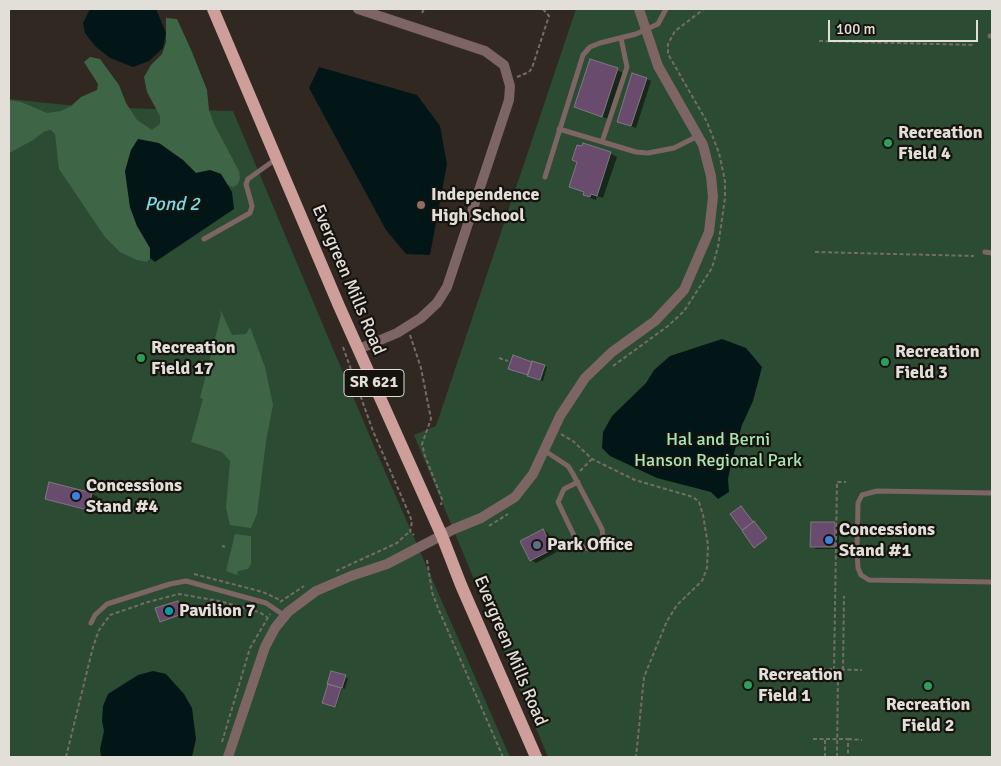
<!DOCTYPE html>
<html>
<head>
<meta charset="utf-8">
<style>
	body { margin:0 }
	#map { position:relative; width:1001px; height:766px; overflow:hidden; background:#312921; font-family:Signika,sans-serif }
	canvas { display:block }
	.frame { position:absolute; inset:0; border:10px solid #e2ded8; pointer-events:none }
	.scale { position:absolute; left:828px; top:20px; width:150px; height:22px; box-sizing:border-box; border:2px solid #e2ded8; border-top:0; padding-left:6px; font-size:15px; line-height:18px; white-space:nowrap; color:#e2ded8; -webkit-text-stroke:4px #16130f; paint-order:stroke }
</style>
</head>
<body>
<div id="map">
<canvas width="1001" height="766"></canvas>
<div class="frame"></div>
<div class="scale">100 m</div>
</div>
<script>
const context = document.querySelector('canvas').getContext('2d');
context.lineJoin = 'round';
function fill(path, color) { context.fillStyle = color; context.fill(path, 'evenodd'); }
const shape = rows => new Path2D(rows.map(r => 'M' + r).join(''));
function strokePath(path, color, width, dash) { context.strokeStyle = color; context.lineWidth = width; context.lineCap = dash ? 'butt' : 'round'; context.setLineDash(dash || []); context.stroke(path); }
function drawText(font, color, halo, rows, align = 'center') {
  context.font = font + ' Signika,sans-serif'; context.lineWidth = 4.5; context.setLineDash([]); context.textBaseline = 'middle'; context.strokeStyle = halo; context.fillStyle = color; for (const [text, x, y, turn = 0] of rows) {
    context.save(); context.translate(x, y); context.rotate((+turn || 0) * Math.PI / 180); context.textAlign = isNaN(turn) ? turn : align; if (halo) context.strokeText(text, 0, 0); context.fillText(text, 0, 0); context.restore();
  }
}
const green = shape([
	[576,9,992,9,992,757,548,757,414,435,436,426],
	[9,99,86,107,233,111,373,444,510,757,9,757]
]);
const forest = shape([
	[166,18,177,19,192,52,207,90,209,110,214,124,239,171,240,179,237,185,232,187,227,184,221,174,210,170,196,173,183,160,125,171,130,207,137,226,150,248,150,258,147,262,137,260,120,252,105,237,59,169,55,134,51,130,45,131,33,140,9,153,9,100,21,102,47,113,61,111,71,106,81,97,97,90,98,84,84,62,90,57,100,59,119,85,126,103,137,120,152,130,160,124,160,116,147,92,144,77,151,65,162,54,166,42],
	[220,309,232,335,246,334,250,327,265,367,273,405,266,441,257,514,251,528,230,525,226,508,230,461,222,452,191,442,203,399,200,398,221,315],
	[235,534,251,536,251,564,248,569,238,571,237,575,226,571]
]);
const water = shape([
	[90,9,156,9,166,33,163,48,149,61,133,67,110,58,95,46,85,33,83,23],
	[319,67,417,95,440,126,447,164,430,255,406,254,386,230,309,88],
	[138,139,159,143,183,160,196,173,210,170,221,174,232,192,234,209,155,262,150,258,150,248,137,226,130,207,125,171,131,150],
	[722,339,746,348,762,367,753,401,742,425,731,464,728,479,729,492,718,499,711,492,657,478,610,456,602,448,603,432,612,416,646,383,654,370,670,356],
	[153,671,166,674,184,694,192,708,196,739,192,757,101,757,100,749,104,731,102,721,103,706,108,694,138,675]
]);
const shadow = shape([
	[591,61,624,73,608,119,576,107],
	[647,79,651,81,636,128,618,121],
	[610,153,617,157,603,198,597,196,596,200,590,198,584,195,585,192,570,186],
	[533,362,547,367,543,381,531,377],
	[92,494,98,497,94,512,46,499],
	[812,523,835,523,839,525,839,549,816,549,812,546],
	[543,530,548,533,557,552,536,563,531,560],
	[332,672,348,678,345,689,342,688,336,707,323,703]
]);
const building = shape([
	[590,59,618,68,602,117,574,107,590,59],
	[632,73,647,78,631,126,617,122,632,73],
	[583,143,611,152,597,196,591,194,590,197,583,195,584,192,569,187,577,162,572,160,577,145,582,146,583,143],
	[513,355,532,362,528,375,508,369,513,355],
	[532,361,545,365,540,380,527,376,532,361],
	[49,482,92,493,88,510,45,499,49,482],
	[741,506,753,522,742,530,730,514,741,506],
	[754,521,767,538,754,548,742,531,754,521],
	[811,522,835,522,835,547,810,547,811,522],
	[543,529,553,549,530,561,520,541,543,529],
	[178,601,182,614,160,622,155,608,178,601],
	[331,671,346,675,342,688,327,684,331,671],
	[328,684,341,688,335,707,322,703,328,684]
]);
const path = shape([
	[422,13,424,9],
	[819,41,974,45],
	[517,77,529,72,532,68,549,16,543,9],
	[815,252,974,256],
	[410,335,421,368,431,419,422,444,425,456,442,499,441,505],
	[343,347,373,431,410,516,412,522,410,531,414,535],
	[499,358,508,361],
	[613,366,668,326,684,311,712,268,718,247,725,198,725,181,719,153,707,122,668,54,668,44,675,31,704,9],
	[561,434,573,441,592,459,635,480,693,497,699,502,703,515,708,545,707,568,702,581,677,605,667,621,644,677,636,757],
	[580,471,592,459],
	[489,526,508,514],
	[222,546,225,547],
	[427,560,432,592,438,608,503,757],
	[336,571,397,543,410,531],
	[194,574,263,592,280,600],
	[280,602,304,586],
	[815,669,862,670],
	[834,670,837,482,846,482],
	[843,670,844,596],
	[813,739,848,739,848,757],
	[848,739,862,740],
	[222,742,250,648,270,614],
	[66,757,93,647,99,630,110,615,148,602,179,594,219,601,259,612,267,617],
	[825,757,825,740],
	[837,757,838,670]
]);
const service = shape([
	[990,36,992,36],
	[559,129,636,152,648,153,674,148,698,136],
	[602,142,627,67,621,38],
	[545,177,583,55,590,47,600,43,636,34,658,24,666,9],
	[204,239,250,213,252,206,246,184,248,179,276,159],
	[985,252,992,253],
	[545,451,568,466,573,474,602,529,603,536,600,544,593,549,584,548,577,542,558,502,564,489,578,482],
	[992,493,877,491,862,495,858,503,857,552,858,568,861,575,869,580,992,582],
	[91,623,95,615,107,604,170,584,186,581,266,603,285,616]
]);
const minor = shape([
	[358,9,485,51,504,65,510,86,509,100,447,287,437,303,421,318,397,333,359,349],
	[228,757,265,647,275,628,288,612,316,591,351,576,387,564,454,529,481,518,515,497,533,474,560,416,585,378,612,352,655,321,684,290,709,232,713,197,711,176,703,145,658,66,639,9]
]);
const primary = shape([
	[213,9,339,306,442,536,461,585,536,757]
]);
const markers = [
	[888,143,5,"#2e9e5b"],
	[421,205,5,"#8d6e63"],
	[141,358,5,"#2e9e5b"],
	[885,362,5,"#2e9e5b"],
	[76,496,5,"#3f7fe0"],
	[829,540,5,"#3f7fe0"],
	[537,545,5,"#5c6f8a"],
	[169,611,5,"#0f9aa8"],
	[748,685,5,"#2e9e5b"],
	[928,686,5,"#2e9e5b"]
];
const shields = [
	[374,383,60]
];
const shieldNames = [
	["SR 621",374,383]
];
const poiNames = [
	["Recreation",898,133],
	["Field 4",898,154],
	["Independence",431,195],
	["High School",431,216],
	["Recreation",151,348],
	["Field 17",151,369],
	["Recreation",895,352],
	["Field 3",895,373],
	["Concessions",86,486],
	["Stand #4",86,507],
	["Concessions",839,530],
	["Stand #1",839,551],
	["Park Office",547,545],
	["Pavilion 7",179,611],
	["Recreation",758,675],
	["Field 1",758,696],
	["Recreation",928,705,"center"],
	["Field 2",928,726,"center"]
];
const streetNames = [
	["Evergreen Mills Road",348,280,67],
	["Evergreen Mills Road",510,651,67]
];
const parkNames = [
	["Hal and Berni",718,440],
	["Hanson Regional Park",718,461]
];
const waterNames = [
	["Pond 2",172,205]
];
fill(green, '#2c4b33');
fill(forest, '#3e6646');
fill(water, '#021618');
fill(shadow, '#0007');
fill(building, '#694b6e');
strokePath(building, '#807781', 1);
strokePath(path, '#746d66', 2, [4, 2.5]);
strokePath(service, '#7d6564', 5);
strokePath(minor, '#7d6564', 10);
strokePath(primary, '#ce9e9b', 12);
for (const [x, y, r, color] of markers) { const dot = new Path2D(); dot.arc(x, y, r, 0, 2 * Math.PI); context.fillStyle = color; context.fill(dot); strokePath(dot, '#16130f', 2); }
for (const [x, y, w] of shields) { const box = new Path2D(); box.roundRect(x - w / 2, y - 13.5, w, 27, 4); context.fillStyle = '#16130f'; context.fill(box); strokePath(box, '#e2ded8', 1); }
drawText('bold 16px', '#e2ded8', null, shieldNames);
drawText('bold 18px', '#e2ded8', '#16130f', poiNames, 'left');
drawText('18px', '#e2ded8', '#16130f', streetNames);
drawText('18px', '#a5e6b2', '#16130f', parkNames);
drawText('italic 19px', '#75dde9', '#16130f', waterNames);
</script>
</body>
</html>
